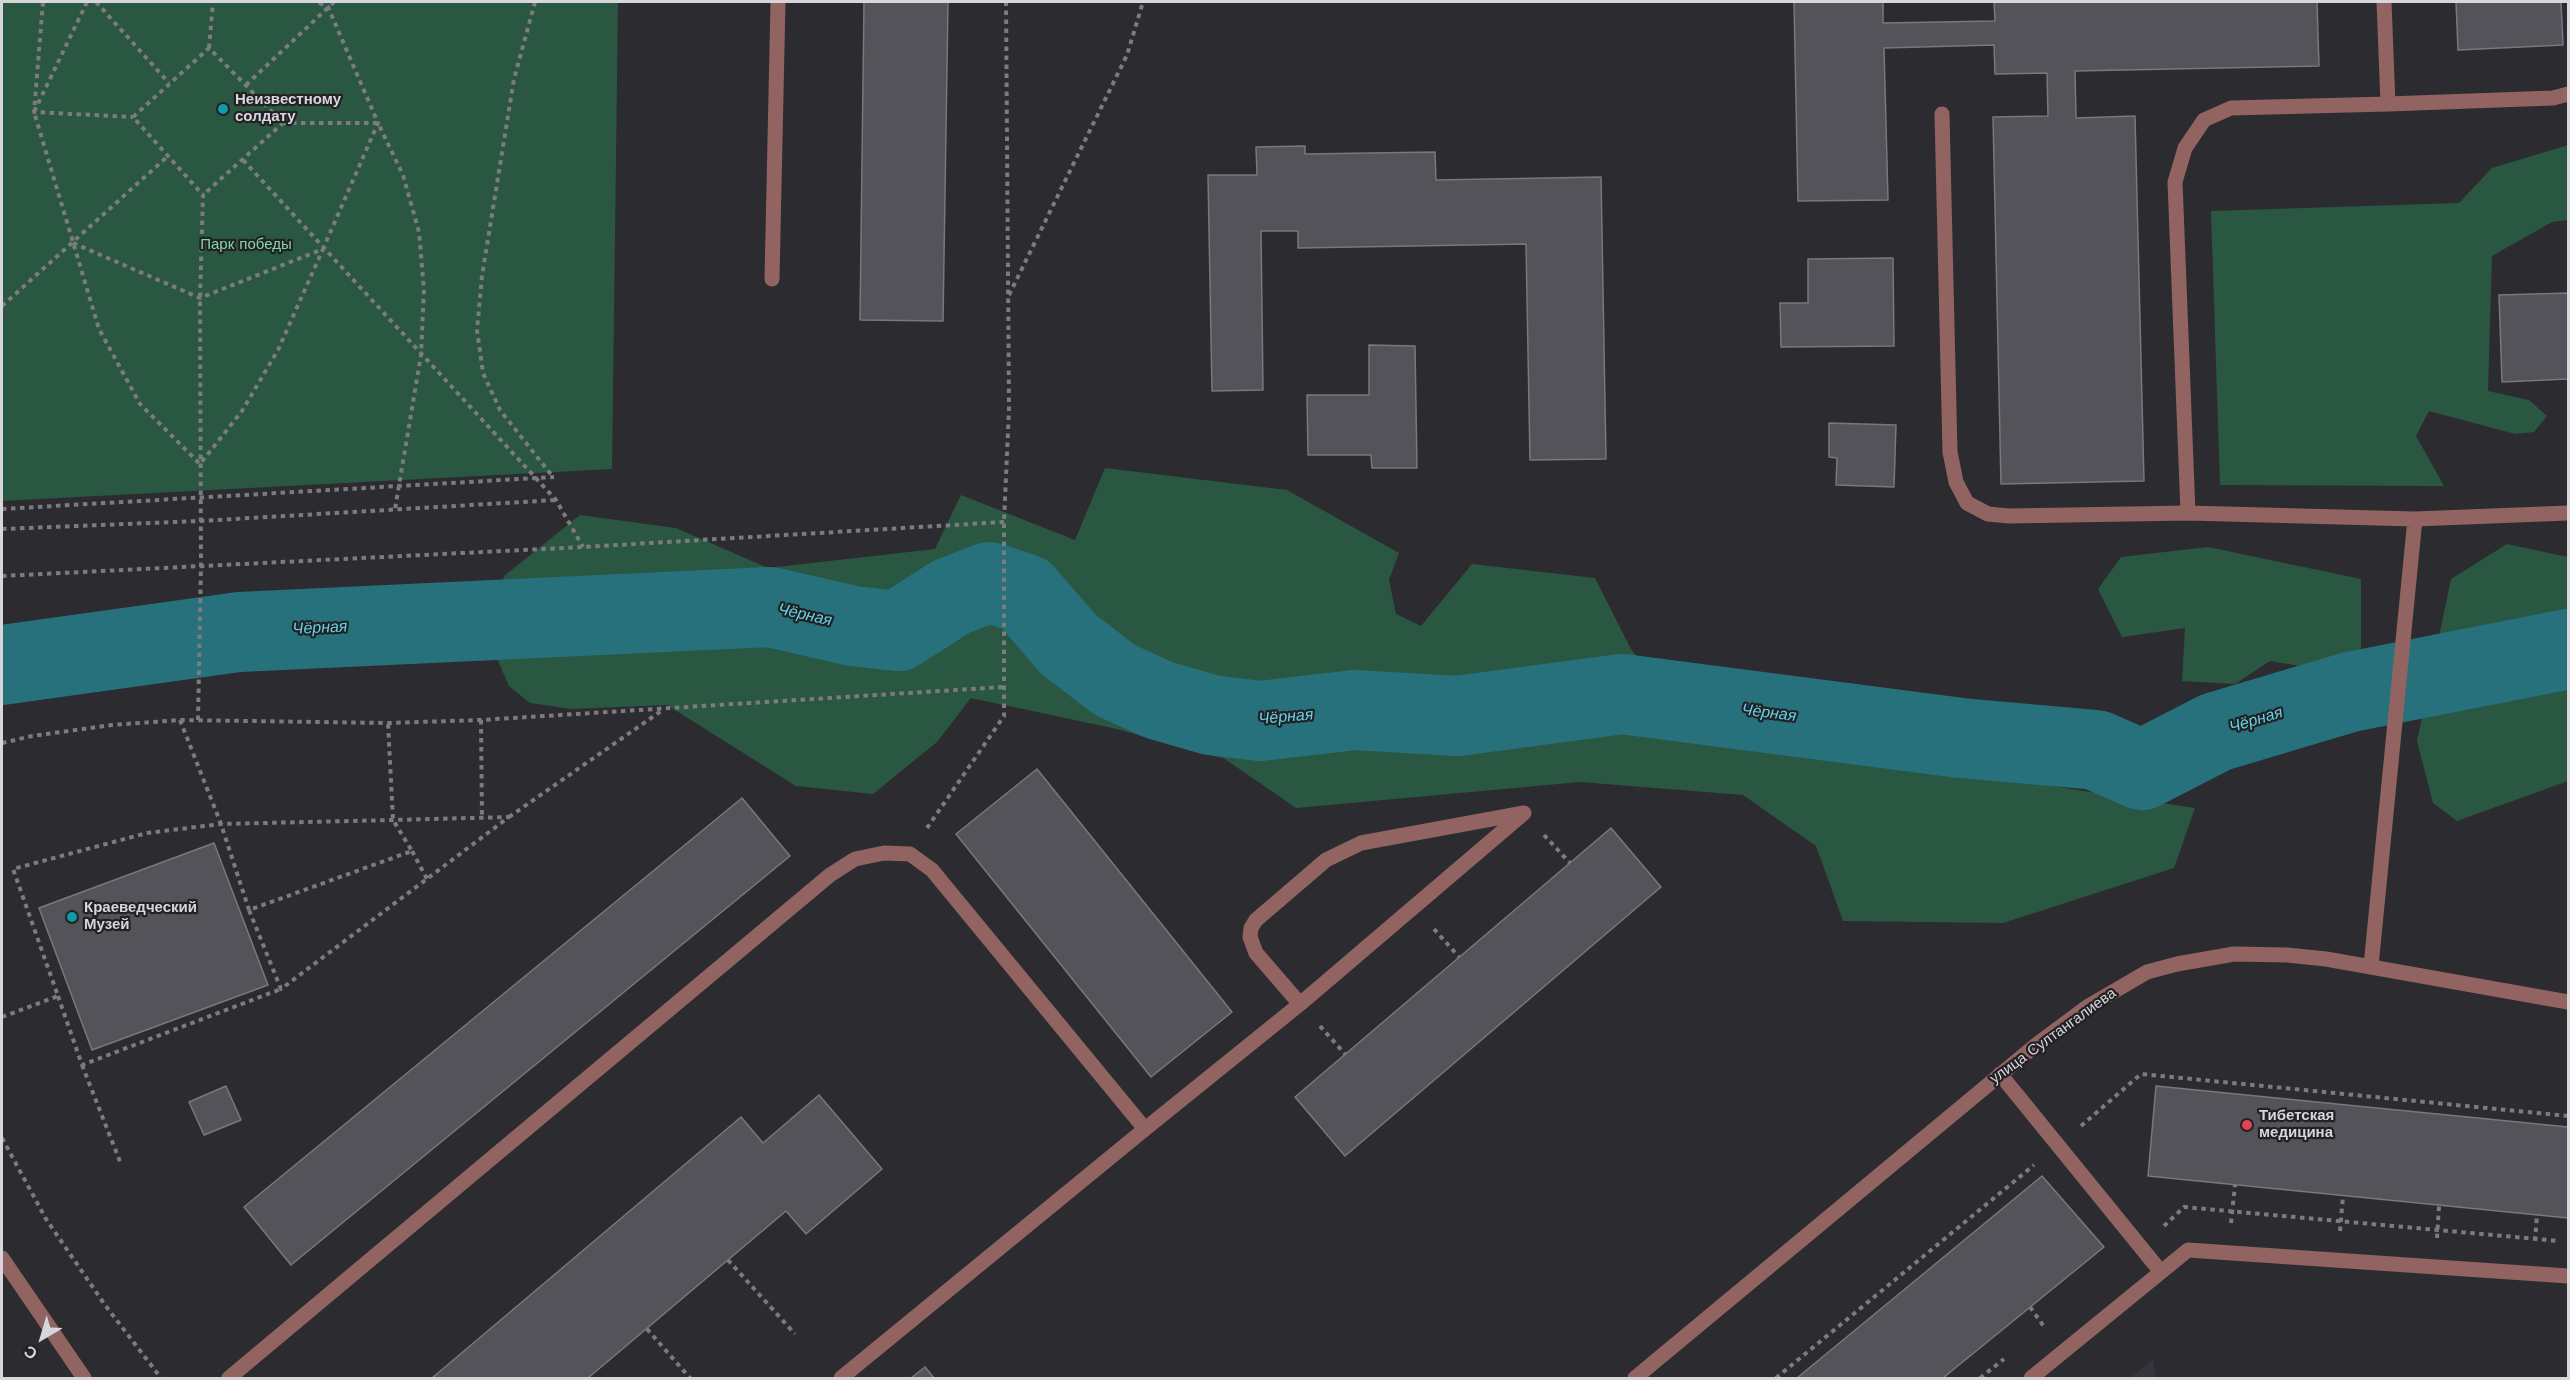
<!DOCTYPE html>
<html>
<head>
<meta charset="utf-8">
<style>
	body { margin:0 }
	#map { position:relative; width:2570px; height:1380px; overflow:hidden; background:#2c2b30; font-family:"Work Sans",sans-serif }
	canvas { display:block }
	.frame { position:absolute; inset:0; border:3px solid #d7d6da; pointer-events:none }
	.north { position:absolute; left:12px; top:1308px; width:60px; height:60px; -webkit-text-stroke:4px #222126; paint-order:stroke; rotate:218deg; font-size:16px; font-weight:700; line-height:24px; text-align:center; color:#d7d6da }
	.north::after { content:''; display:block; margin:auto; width:21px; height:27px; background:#d7d6da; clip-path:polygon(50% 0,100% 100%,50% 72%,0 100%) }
</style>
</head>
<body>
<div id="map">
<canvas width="2570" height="1380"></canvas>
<div class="frame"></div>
<div class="north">С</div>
</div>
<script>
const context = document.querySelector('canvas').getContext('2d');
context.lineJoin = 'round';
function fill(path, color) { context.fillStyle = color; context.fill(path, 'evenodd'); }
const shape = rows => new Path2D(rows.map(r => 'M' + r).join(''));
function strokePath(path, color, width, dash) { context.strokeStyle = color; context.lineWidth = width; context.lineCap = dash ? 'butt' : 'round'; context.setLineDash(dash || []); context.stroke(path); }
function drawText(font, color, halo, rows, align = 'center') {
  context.font = font + ' "Work Sans",sans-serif'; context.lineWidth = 4.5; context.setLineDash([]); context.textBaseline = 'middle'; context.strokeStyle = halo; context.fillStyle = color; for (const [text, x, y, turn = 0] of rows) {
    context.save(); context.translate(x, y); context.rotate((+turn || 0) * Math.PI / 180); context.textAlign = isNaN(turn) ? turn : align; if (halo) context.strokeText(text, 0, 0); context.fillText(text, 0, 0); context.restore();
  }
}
const built = shape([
	[2153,1360,2156,1378,2130,1378]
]);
const green = shape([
	[2,2,618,2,612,469,2,501],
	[2568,145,2568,220,2552,222,2492,256,2488,391,2529,400,2547,416,2534,432,2515,434,2429,411,2416,436,2444,486,2220,485,2211,211,2459,203,2492,168],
	[1105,468,1287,490,1399,553,1389,580,1396,614,1421,626,1472,564,1595,578,1631,649,1693,731,2195,808,2174,868,2003,923,1843,921,1816,846,1743,795,1580,782,1296,808,1225,759,1117,729,971,698,937,742,873,794,796,786,667,705,571,709,530,703,509,686,487,636,504,576,580,515,676,528,768,568,935,549,961,495,1075,540],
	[2507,544,2568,557,2568,781,2457,821,2433,803,2417,741,2451,579],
	[2208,547,2361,579,2361,652,2311,668,2270,661,2235,684,2182,681,2185,628,2122,637,2098,589,2121,557]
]);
const river = shape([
	[2,665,239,632,770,607,853,626,898,631,951,597,989,582,1025,594,1068,644,1115,680,1159,700,1211,715,1260,721,1355,710,1457,716,1622,694,1961,738,2096,750,2142,770,2216,732,2350,692,2568,649]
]);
const building = shape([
	[864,2,948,2,943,321,860,320,864,2],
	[1794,2,1883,2,1883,23,1995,21,1994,2,2317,2,2319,66,2075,71,2076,118,2135,116,2144,481,2001,484,1993,117,2048,116,2047,73,1995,74,1994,45,1884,48,1888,200,1798,201,1794,2],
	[2456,2,2561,2,2563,45,2458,50,2456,2],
	[1305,146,1305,154,1435,152,1436,180,1601,177,1606,459,1530,460,1526,244,1298,248,1298,231,1261,231,1263,390,1212,391,1208,175,1257,175,1256,147,1305,146],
	[1893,258,1894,346,1781,347,1780,303,1808,303,1808,259,1893,258],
	[2568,293,2568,379,2502,382,2499,295,2568,293],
	[1369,345,1415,346,1417,468,1372,468,1371,455,1308,455,1307,395,1369,395,1369,345],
	[1829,423,1896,425,1894,487,1836,485,1837,458,1829,457,1829,423],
	[1037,769,1232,1012,1151,1077,956,834,1037,769],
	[742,798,790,856,291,1265,244,1207,742,798],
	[1611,828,1661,887,1345,1156,1295,1097,1611,828],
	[214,843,268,985,92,1050,39,908,214,843],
	[226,1086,241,1120,204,1135,189,1102,226,1086],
	[2156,1086,2568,1127,2568,1218,2148,1176,2156,1086],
	[819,1095,882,1169,806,1234,786,1211,588,1378,432,1378,741,1117,763,1143,819,1095],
	[2042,1176,2104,1247,1943,1378,1797,1378,2042,1176],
	[925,1367,934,1378,911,1378,925,1367]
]);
const path = shape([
	[43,2,34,112,133,117],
	[87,2,34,112,99,329,140,404,200,464,242,411,278,350,323,249],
	[96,2,169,83],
	[535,2,514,79,482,276,477,330,483,373,500,410,553,477],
	[209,48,213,2],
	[246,85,334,2],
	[283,123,378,123,403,175,419,232,424,290,421,355,395,509],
	[243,160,556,500,583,547],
	[73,243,200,298,323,249,378,123,328,7,317,2],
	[1009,295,1127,55,1143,2],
	[2,306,168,156],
	[2,509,554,477],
	[2,529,200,521,556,500],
	[2,576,583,547,1004,522],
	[180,720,221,824,249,910],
	[198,720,201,565,200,298,203,195,133,117,209,48,283,123,203,195],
	[481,720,482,818],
	[2,743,32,736,112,725,180,720,388,723,481,720,1003,687],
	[509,817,664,709],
	[927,828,1004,716,1004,522,1009,409,1006,2],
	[1544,835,1570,863],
	[412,851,427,879],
	[1434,929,1459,957],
	[58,996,82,1065,281,989],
	[2,1017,58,996,13,869,147,833,221,824,393,820,509,817,281,989,249,910,412,851,393,820,388,723],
	[1320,1026,1345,1054],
	[82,1065,121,1164],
	[2081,1126,2141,1074,2568,1116],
	[2,1138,46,1219,105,1305,161,1378],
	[2231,1223,2235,1185],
	[2164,1226,2184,1207,2559,1241],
	[2340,1231,2343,1196],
	[2437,1238,2439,1206],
	[2535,1241,2537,1215],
	[728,1260,795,1334],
	[2030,1307,2045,1328],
	[647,1329,690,1378],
	[1776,1378,2034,1165],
	[1980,1378,2004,1359]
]);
const minor = shape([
	[2388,104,2553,98,2568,94],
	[1942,114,1950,452,1956,482,1967,503,1988,514,2009,516,2188,513,2415,519],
	[772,279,778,2],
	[2188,513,2175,182,2185,148,2204,120,2231,108,2388,104,2384,2],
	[2371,966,2415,519,2568,513],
	[2000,1074,2161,1272],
	[1145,1129,1300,1004,1524,813,1361,843,1326,860,1256,920,1251,928,1250,937,1256,953,1300,1004],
	[2,1258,84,1378],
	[229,1378,830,875,855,859,884,853,910,854,932,870,1145,1129,841,1378],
	[1635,1378,2036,1045,2087,1007,2147,972,2177,964,2234,954,2287,955,2326,959,2568,1002],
	[2031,1378,2188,1250,2568,1276]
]);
const markers = [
	[223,109,6,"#0f9aa8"],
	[72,917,6,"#0f9aa8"],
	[2247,1125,6,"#e0444e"]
];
const poiNames = [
	["Неизвестному",235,100],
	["солдату",235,117],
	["Краеведческий",84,908],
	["Музей",84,925],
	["Тибетская",2259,1116],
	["медицина",2259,1133]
];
const parkNames = [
	["Парк победы",246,245]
];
const streetNames = [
	["улица Султангалиева",2053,1036,-36]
];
const waterNames = [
	["Чёрная",805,615,13],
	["Чёрная",320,628,-3],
	["Чёрная",1769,713,7],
	["Чёрная",1286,717,-5],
	["Чёрная",2256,720,-17]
];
fill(built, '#35333e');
fill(green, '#2a5741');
strokePath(river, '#27717d', 80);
fill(building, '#545359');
strokePath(building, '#79787e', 1.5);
strokePath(path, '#7c7b7f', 4, [4.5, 4.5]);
strokePath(minor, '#916361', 15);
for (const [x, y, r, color] of markers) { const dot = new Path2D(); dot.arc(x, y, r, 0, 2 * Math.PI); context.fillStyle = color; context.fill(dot); strokePath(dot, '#222126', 2); }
drawText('bold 15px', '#d7d6da', '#222126', poiNames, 'left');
drawText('15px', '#81d7ac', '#222126', parkNames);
drawText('15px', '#d7d6da', '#222126', streetNames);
drawText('italic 16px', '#64d2e5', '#222126', waterNames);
</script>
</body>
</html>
